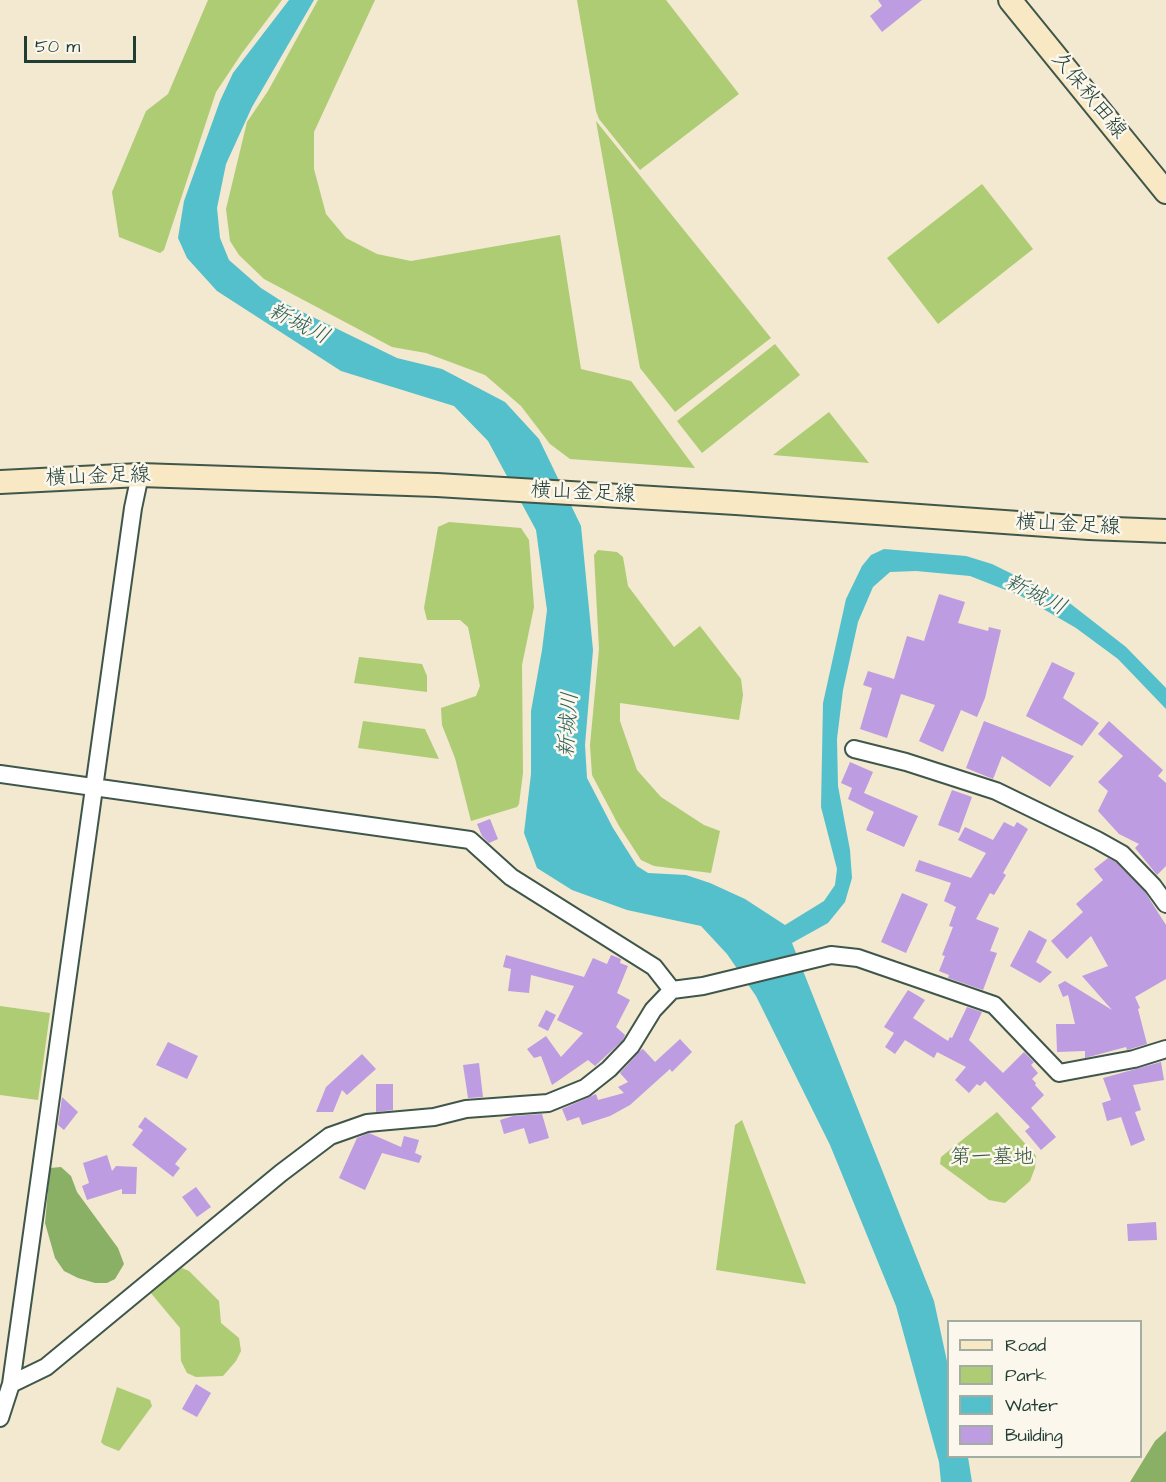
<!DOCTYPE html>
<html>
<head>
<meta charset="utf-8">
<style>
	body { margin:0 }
	#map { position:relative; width:1166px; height:1482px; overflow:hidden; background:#f3e8d0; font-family:"Architects Daughter",sans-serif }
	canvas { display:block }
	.legend { position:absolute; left:947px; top:1320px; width:195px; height:138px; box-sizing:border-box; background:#fbf7ec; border:2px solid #a3ada2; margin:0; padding:8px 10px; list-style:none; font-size:18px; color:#1f3d34 }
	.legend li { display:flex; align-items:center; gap:12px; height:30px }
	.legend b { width:30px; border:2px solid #a3ada2 }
	.scale { position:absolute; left:24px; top:36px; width:112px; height:27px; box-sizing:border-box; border:3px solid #1f3d34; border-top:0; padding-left:8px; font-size:18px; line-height:21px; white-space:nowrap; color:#1f3d34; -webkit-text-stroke:4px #fbf7ec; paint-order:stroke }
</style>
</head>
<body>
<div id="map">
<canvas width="1166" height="1482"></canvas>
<ul class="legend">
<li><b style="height:8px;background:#f8e8c3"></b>Road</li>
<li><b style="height:16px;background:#adcc74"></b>Park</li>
<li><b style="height:16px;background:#53c0cb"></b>Water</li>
<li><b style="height:16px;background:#bd9ce1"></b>Building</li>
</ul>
<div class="scale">50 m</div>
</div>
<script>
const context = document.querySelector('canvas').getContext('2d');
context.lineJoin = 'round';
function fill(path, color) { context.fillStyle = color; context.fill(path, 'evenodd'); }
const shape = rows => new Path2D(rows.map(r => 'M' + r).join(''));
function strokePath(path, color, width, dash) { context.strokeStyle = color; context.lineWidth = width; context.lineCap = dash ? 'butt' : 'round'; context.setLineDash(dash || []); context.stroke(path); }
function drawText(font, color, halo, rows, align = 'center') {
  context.font = font + ' "Architects Daughter","Klee One",sans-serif'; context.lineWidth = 5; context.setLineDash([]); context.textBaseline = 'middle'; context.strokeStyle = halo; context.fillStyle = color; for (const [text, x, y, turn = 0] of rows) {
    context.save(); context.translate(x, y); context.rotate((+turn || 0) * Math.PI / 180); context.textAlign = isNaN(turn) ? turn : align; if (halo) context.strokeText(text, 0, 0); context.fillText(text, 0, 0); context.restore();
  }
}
const green = shape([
	[208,0,282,0,242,53,216,92,164,250,160,253,119,237,112,192,146,111,168,94],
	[318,0,375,0,314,132,314,169,326,214,346,238,377,254,411,261,560,235,581,369,631,381,695,468,570,459,550,444,521,406,485,375,426,353,392,347,264,279,239,255,230,241,226,209,247,122,268,91],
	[577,0,666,0,739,94,640,170,599,119,596,111],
	[596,121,771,338,675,412,640,368],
	[982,184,1033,249,938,324,887,258],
	[775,344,800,375,702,453,677,421],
	[829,412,869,463,773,455],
	[449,522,521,528,529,540,534,607,522,665,523,773,519,804,517,807,471,821,455,758,442,725,441,708,476,696,480,686,468,627,460,620,427,620,424,608,438,527],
	[598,550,617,552,623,557,628,586,674,647,700,626,741,679,743,695,739,720,620,703,620,721,637,770,661,797,704,825,720,831,711,873,654,866,641,860,619,826,592,775,590,745,599,649,594,555],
	[359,657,422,664,427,676,427,692,354,683],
	[363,721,425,729,439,759,358,748],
	[0,1006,50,1013,38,1100,0,1095],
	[997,1112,1036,1156,1035,1168,1030,1181,1005,1203,989,1200,940,1164,941,1157],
	[742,1120,806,1284,716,1270,735,1125],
	[182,1268,189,1271,219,1301,221,1323,239,1338,241,1351,236,1361,223,1376,196,1377,187,1373,181,1361,180,1328,150,1292],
	[117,1387,150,1400,152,1406,119,1451,104,1445,101,1442]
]);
const forest = shape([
	[61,1167,71,1176,77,1192,118,1248,124,1264,115,1279,107,1283,95,1283,78,1278,64,1271,55,1258,45,1223,50,1168],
	[1166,1431,1166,1482,1130,1482,1155,1441]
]);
const water = shape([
	[289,0,314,0,252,107,226,164,217,208,220,238,229,260,261,288,286,304,397,358,442,369,505,402,539,439,581,526,593,650,585,745,587,778,613,828,637,866,648,873,686,875,710,883,745,899,785,925,824,901,835,885,837,869,821,807,823,703,846,599,862,566,871,555,884,549,966,556,992,564,1067,601,1126,647,1166,688,1166,709,1118,659,1076,628,1021,596,970,576,916,571,890,572,873,587,858,622,843,690,837,739,838,786,850,850,852,878,845,902,828,923,792,943,934,1301,948,1366,948,1456,968,1457,972,1482,941,1482,939,1462,896,1306,830,1145,756,996,727,954,701,926,627,910,572,890,537,868,524,833,531,774,531,711,542,650,547,610,536,530,488,441,454,406,341,371,217,291,187,258,178,238,184,201,220,101,233,73]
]);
const building = shape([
	[878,0,922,0,882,32,870,16,882,6],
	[939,594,965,602,958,623,988,631,989,627,1001,630,985,698,977,717,961,710,943,752,919,741,935,705,901,694,887,738,860,729,872,688,863,685,868,671,894,679,907,636,924,641],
	[1052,662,1075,673,1063,698,1099,723,1082,746,1026,716],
	[984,721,1074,756,1050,787,1002,756,993,779,966,768],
	[1109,721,1163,770,1158,776,1166,783,1166,866,1157,875,1135,848,1139,844,1119,834,1098,811,1108,791,1098,782,1123,756,1098,734],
	[850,762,873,772,864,793,918,816,904,847,866,830,874,812,848,799,852,788,841,783],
	[952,790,972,797,959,833,938,825],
	[490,819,498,839,489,843,482,836,477,824],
	[1004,822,1014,827,1017,822,1028,829,1003,873,1006,875,994,895,990,893,976,919,999,928,990,951,997,953,983,990,948,978,949,975,939,971,945,956,942,955,953,927,949,926,956,907,944,901,951,883,915,871,919,860,971,878,986,853,958,840,965,827,993,840],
	[1108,858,1116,862,1145,892,1166,925,1166,979,1135,997,1140,1008,1138,1009,1147,1044,1127,1050,1126,1047,1085,1058,1085,1051,1057,1052,1056,1024,1075,1024,1068,995,1063,997,1058,985,1065,981,1112,1010,1082,976,1108,966,1091,936,1067,959,1051,941,1083,912,1076,904,1103,880,1094,869],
	[902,893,928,904,906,953,881,942],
	[1029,930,1047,940,1036,962,1052,972,1040,983,1010,966],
	[506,955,584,977,593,958,607,964,611,955,621,959,620,963,628,966,617,993,630,1000,616,1027,625,1035,623,1040,595,1066,588,1060,552,1085,541,1056,534,1058,527,1049,546,1036,561,1057,583,1033,557,1020,574,986,531,975,529,993,508,991,511,969,503,967],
	[908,990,925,1000,913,1018,948,1041,950,1037,952,1038,967,1007,982,1012,969,1040,1003,1073,1024,1052,1034,1062,1031,1065,1038,1073,1032,1079,1036,1083,1035,1085,1044,1095,1031,1108,1056,1137,1041,1150,1025,1131,1030,1127,985,1081,980,1086,977,1084,969,1093,955,1080,966,1067,937,1052,934,1058,905,1040,895,1054,885,1047,894,1033,884,1027],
	[546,1010,556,1015,548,1031,538,1026],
	[680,1039,692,1052,672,1072,670,1069,630,1105,610,1116,582,1125,579,1117,567,1121,562,1109,596,1094,598,1100,624,1093,618,1087,628,1082,620,1073,641,1050,643,1049,655,1062],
	[168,1042,198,1056,187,1079,156,1065],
	[362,1054,376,1069,347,1095,342,1090,333,1112,316,1112,326,1087],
	[1161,1062,1164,1080,1133,1085,1141,1110,1135,1112,1145,1140,1131,1146,1121,1117,1107,1121,1102,1103,1111,1100,1103,1078],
	[479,1063,483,1097,468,1098,463,1065],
	[376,1084,393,1084,393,1110,376,1112],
	[62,1097,78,1112,64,1130,58,1125],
	[542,1114,549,1138,529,1144,524,1128,504,1134,500,1120,513,1116],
	[145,1117,187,1149,175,1164,180,1168,173,1177,132,1145,143,1130,138,1127],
	[369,1133,401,1147,404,1136,419,1140,415,1153,422,1156,419,1163,382,1153,365,1190,339,1178,357,1138],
	[107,1155,112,1171,116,1166,137,1167,136,1194,122,1194,122,1189,87,1200,82,1186,89,1183,83,1163],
	[196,1187,211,1207,197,1217,182,1197],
	[1156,1222,1157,1240,1128,1241,1127,1224],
	[196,1384,211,1393,197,1417,182,1409]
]);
const street = shape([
	[854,749,906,762,996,791,1097,840,1122,854,1153,886,1166,904],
	[0,774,470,840,511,877,654,967,672,990],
	[11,1384,46,1367,281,1173,330,1136,367,1123,434,1117,466,1109,548,1103,585,1088,609,1069,631,1046,653,1010,672,990,703,986,831,955,858,958,994,1005,1059,1073,1134,1059,1166,1049],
	[0,1418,11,1384,133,508,140,475]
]);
const secondary = shape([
	[1010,0,1166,192],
	[0,482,140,475,437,485,736,503,1089,528,1166,531]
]);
const streetNames = [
	["久保秋田線",1088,96,51],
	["横山金足線",98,478,-2],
	["横山金足線",583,494,3],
	["横山金足線",1068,526,3]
];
const parkNames = [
	["第一墓地",992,1159]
];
const waterNames = [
	["新城川",298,325,27],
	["新城川",1035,596,27],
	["新城川",570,725,-86]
];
fill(green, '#adcc74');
fill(forest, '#8ab066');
fill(water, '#53c0cb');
fill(building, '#bd9ce1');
strokePath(street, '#3f574b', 20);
strokePath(secondary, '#3f574b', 26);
strokePath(street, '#fff', 16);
strokePath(secondary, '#f8e8c3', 22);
drawText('21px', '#1f3d34', '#fbf7ec', streetNames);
drawText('21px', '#3b5a41', '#fbf7ec', parkNames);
drawText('italic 22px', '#2c5e5a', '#fbf7ec', waterNames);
</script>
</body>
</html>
